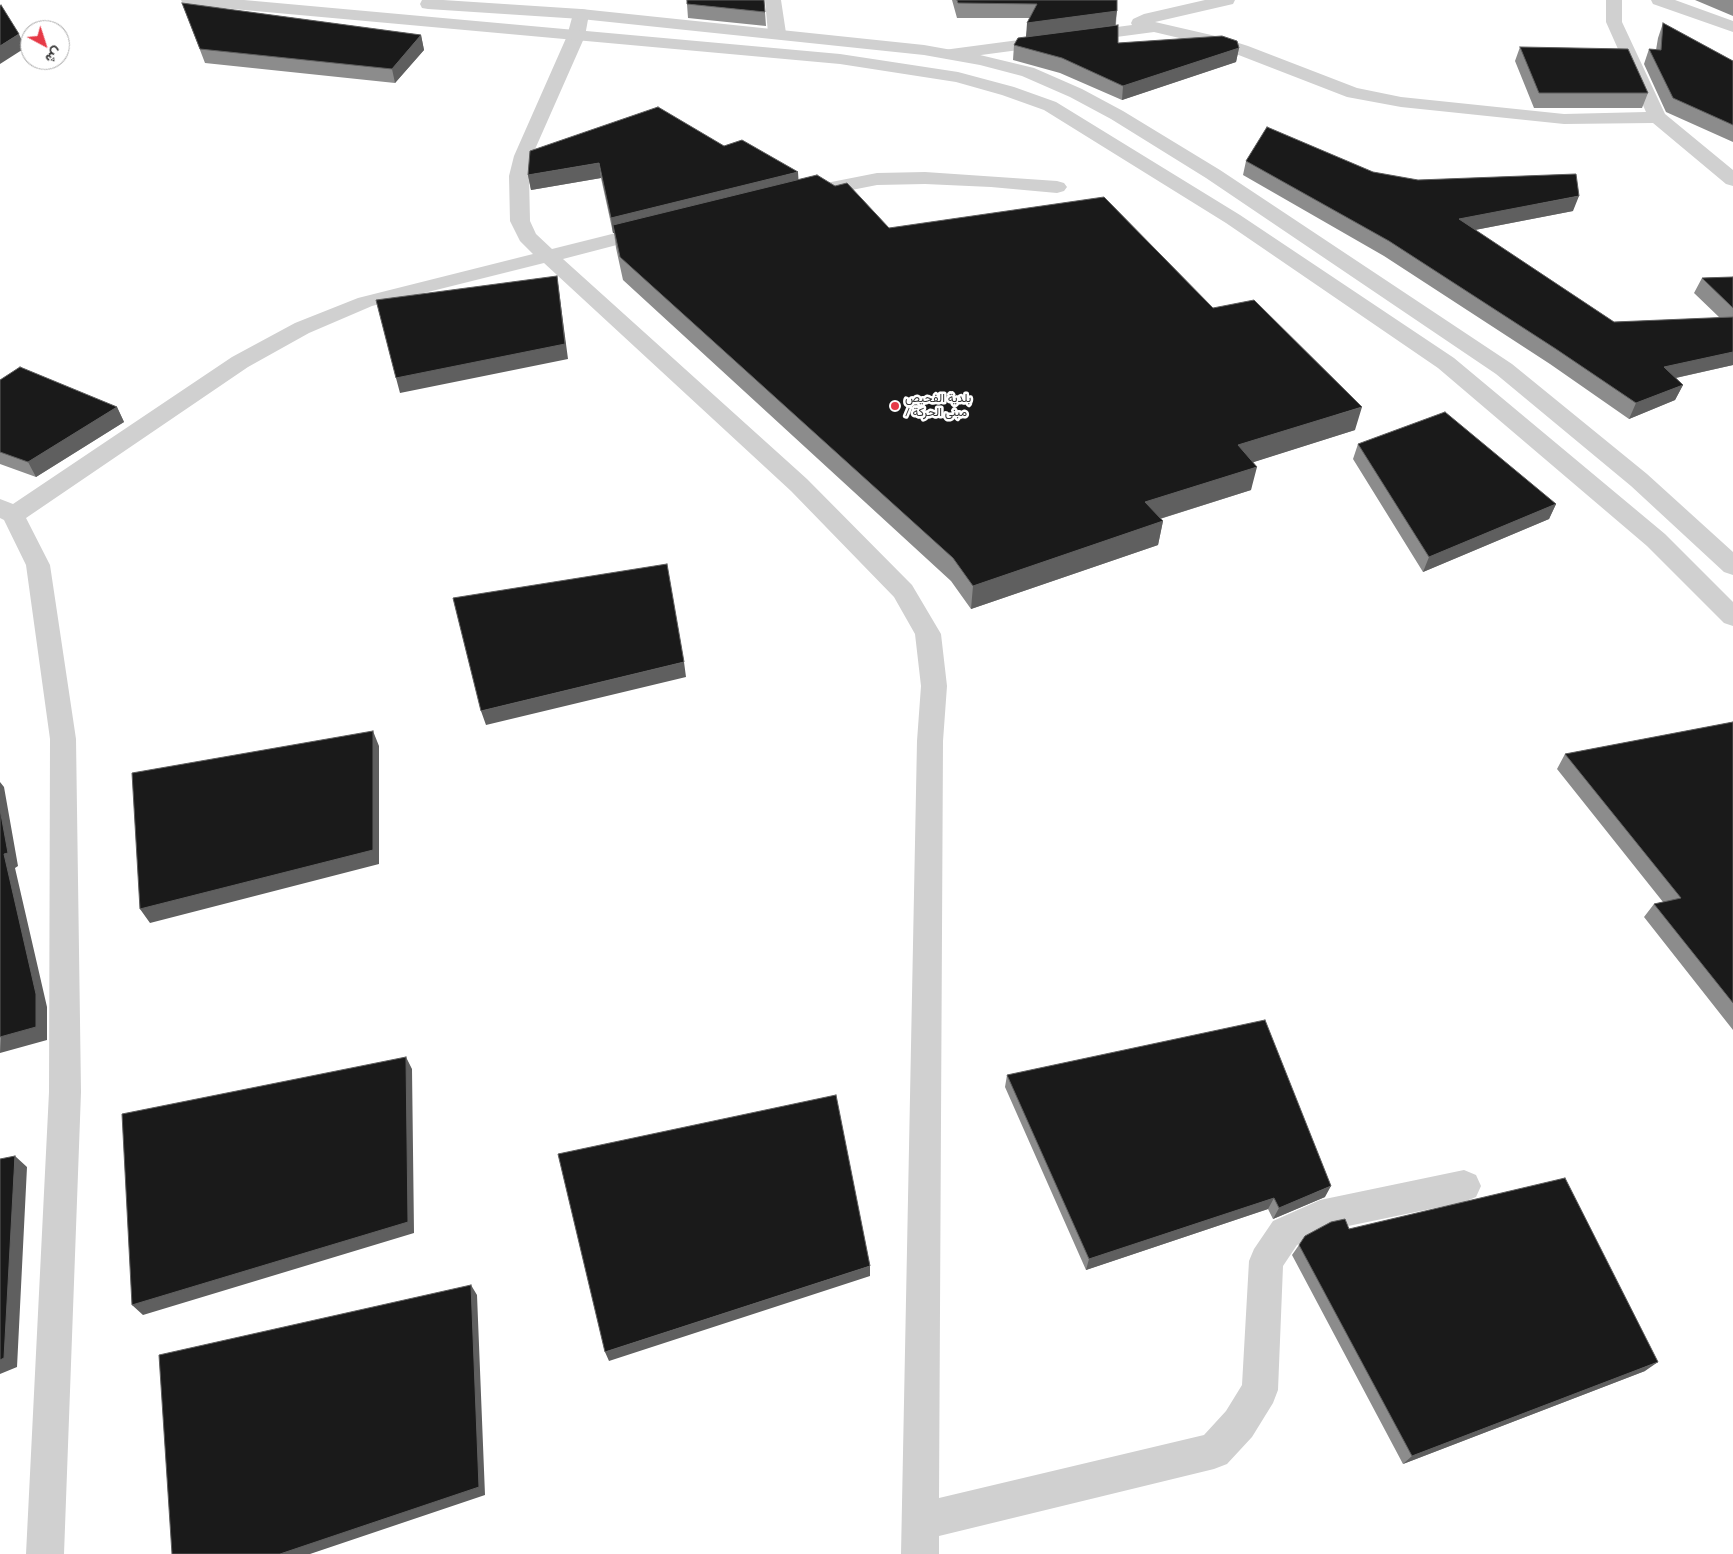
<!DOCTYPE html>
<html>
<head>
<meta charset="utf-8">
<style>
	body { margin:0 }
	#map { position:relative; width:1733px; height:1554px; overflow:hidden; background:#fff; font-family:"Titillium Web",Vazirmatn,sans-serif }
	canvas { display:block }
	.north { position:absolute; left:20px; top:20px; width:50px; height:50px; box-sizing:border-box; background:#fff; border:1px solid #adadad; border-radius:50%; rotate:140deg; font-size:14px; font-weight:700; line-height:20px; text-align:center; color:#333 }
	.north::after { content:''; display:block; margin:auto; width:18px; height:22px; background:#e63946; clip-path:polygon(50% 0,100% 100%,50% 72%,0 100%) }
</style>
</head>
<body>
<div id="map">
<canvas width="1733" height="1554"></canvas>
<div class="north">ش</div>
</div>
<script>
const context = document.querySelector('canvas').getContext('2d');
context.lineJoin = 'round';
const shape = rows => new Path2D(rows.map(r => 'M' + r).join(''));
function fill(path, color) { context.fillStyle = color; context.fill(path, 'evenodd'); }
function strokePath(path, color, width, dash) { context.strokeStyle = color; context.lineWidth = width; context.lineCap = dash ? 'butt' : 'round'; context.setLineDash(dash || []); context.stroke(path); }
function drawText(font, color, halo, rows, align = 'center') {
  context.font = font + ' "Titillium Web",Vazirmatn,sans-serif'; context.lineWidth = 5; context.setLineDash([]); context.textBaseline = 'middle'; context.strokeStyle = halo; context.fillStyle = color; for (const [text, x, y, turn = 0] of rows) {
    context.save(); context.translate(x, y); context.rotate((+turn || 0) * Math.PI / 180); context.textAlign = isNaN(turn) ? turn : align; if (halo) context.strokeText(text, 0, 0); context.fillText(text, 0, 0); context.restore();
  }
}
const minor = shape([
	[765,0,781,0,786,33,783,37,777,38,771,37,768,33,765,0],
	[1205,0,1235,0,1233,4,1155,22,1220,37,1248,46,1357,88,1401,97,1564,114,1646,112,1606,22,1606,0,1622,0,1622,22,1665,114,1733,170,1733,186,1726,184,1653,123,1564,124,1401,107,1347,97,1236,54,1209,45,1154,32,951,59,945,58,942,54,945,50,951,49,1132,25,1131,23,1133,19,1144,14,1205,0],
	[1651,0,1675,0,1733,21,1733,32,1653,4,1651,0],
	[581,9,587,10,589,14,585,36,532,156,529,176,530,221,536,234,552,249,652,224,659,226,662,230,659,234,563,259,807,479,912,585,941,634,947,686,943,741,939,1498,1204,1435,1226,1411,1242,1385,1249,1261,1254,1249,1273,1221,1320,1200,1464,1170,1476,1175,1481,1186,1476,1197,1464,1202,1324,1231,1297,1245,1283,1266,1278,1390,1273,1403,1252,1437,1227,1464,1214,1469,939,1536,939,1554,901,1554,917,741,921,686,915,634,894,597,791,491,544,263,372,306,309,333,248,367,26,518,50,565,76,739,81,1092,64,1554,26,1554,49,1092,50,739,26,565,4,520,0,518,0,499,13,504,232,357,295,323,358,298,533,254,520,241,510,221,509,176,514,156,567,36,573,14,575,10,581,9],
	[925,172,1057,181,1064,183,1067,187,1064,191,1057,193,991,187,925,184,877,185,811,198,804,196,801,192,804,188,811,186,877,173,925,172]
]);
const tertiary = shape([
	[181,0,244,0,840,54,958,72,1014,87,1056,102,1240,215,1454,358,1665,534,1733,602,1733,626,1724,623,1647,546,1438,368,1226,223,1044,110,1002,95,956,82,840,64,189,5,183,4,181,0],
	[422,0,443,0,581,9,924,45,980,55,1034,68,1082,89,1123,111,1220,170,1512,364,1647,474,1733,552,1733,575,1724,572,1631,486,1496,374,1206,178,1111,119,1070,97,1022,76,980,65,924,55,581,19,428,9,422,8,420,4,422,0]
]);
const wall = shape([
	[952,0,1117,0,1116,25,1118,43,1239,48,1236,62,1122,100,1060,73,1013,60,1014,45,1026,37,1029,18,957,18],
	[1695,0,1733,0,1733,16],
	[182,3,421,35,424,50,395,83,205,63],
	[687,4,765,12,766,26,688,18],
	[1663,23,1733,61,1733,142,1666,112,1644,64,1649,49,1656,50,1658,38],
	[1520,47,1648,93,1642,108,1534,108,1515,61],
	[724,146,798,180,889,228,1213,308,1355,430,1253,462,1251,490,1160,519,1163,521,1158,545,971,609,951,581,623,280,616,248,614,233,613,233,601,178,531,190,528,175],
	[1246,161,1373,172,1573,211,1475,230,1614,322,1720,318,1694,293,1702,278,1733,277,1733,365,1676,378,1683,385,1675,400,1629,419,1550,364,1384,256,1243,175],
	[0,380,117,407,124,422,36,477,0,464],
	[1358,444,1556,504,1549,519,1423,572,1353,459],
	[1733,722,1733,1030,1644,917,1654,904,1663,902,1557,769,1565,754],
	[1007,1075,1325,1197,1273,1219,1268,1209,1086,1270,1005,1087],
	[1349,1229,1645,1371,1403,1464,1292,1255,1299,1245]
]);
const shadedWall = shape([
	[1117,11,1115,25,1026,37,1027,23],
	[19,34,25,48,0,64,0,46],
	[421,35,424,50,395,83,392,69],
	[1239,48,1236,62,1122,100,1123,86],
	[599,163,601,178,531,190,528,175],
	[798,172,799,187,613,225,614,233,613,233,611,218],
	[1579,196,1573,211,1454,234,1459,219],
	[557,276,559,291,568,359,400,393,396,378],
	[1733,352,1733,365,1657,382,1664,367],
	[1683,385,1675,400,1629,419,1636,403],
	[117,407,124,422,36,477,28,462],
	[1362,407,1355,430,1232,469,1238,445],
	[1257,467,1251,490,1140,525,1145,502],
	[1556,504,1549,519,1423,572,1429,557],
	[1163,521,1158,545,971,609,973,586],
	[684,662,686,677,486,725,481,711],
	[373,731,379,746,379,864,150,923,140,909],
	[0,782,4,787,18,866,15,868,47,1007,47,1040,0,1053,4,854,0,809],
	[406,1057,412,1069,414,1233,143,1315,132,1305],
	[15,1156,27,1167,17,1367,0,1374,0,1360],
	[1331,1186,1325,1197,1273,1219,1279,1208],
	[1274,1198,1268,1209,1086,1270,1089,1259],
	[870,1266,870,1276,609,1361,605,1352],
	[471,1285,477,1295,485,1495,310,1554,280,1554],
	[1658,1362,1645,1371,1403,1464,1412,1456]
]);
const building = shape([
	[687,0,764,0,765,12,687,4,687,0],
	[957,0,1117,0,1117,11,1027,23,1037,4,958,3,957,0],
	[182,3,421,35,392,69,200,49,182,3],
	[1,5,19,34,0,46,0,6,1,5],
	[1663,23,1733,61,1733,125,1673,98,1649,49,1661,50,1663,23],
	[1118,25,1118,43,1222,36,1237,41,1239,48,1123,86,1062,58,1014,45,1018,38,1118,25],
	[1520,47,1628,49,1648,93,1539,93,1520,47],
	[658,107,724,146,742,140,798,172,611,218,599,163,528,175,530,151,658,107],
	[1267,127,1373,172,1418,180,1576,174,1579,196,1459,219,1614,322,1733,317,1733,352,1664,367,1683,385,1636,403,1556,349,1389,241,1246,161,1267,127],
	[817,175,835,186,847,183,889,228,1104,197,1213,308,1254,300,1362,407,1238,445,1257,467,1145,502,1163,521,973,586,953,558,620,257,613,225,817,175],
	[557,276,565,344,396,378,376,300,557,276],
	[1733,277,1733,308,1702,278,1733,277],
	[20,367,117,407,28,462,0,452,0,380,20,367],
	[1445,412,1556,504,1429,557,1358,444,1445,412],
	[667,564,684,662,481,711,453,598,667,564],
	[1733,722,1733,1003,1654,904,1681,898,1565,754,1733,722],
	[373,731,373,850,140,909,132,773,373,731],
	[0,809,8,853,4,854,36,994,36,1027,0,1037,0,809],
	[1265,1020,1331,1186,1279,1208,1274,1198,1089,1259,1007,1075,1265,1020],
	[406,1057,408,1222,132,1305,122,1114,406,1057],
	[836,1095,870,1266,605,1352,558,1154,836,1095],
	[15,1156,4,1358,0,1360,0,1159,15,1156],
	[1565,1178,1658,1362,1412,1456,1299,1245,1305,1236,1331,1222,1345,1219,1349,1229,1565,1178],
	[471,1285,479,1487,280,1554,172,1554,159,1355,471,1285]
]);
const markers = [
	[895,406,5,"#e63946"]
];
const poiNames = [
	["بلدية الفحيص",905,399],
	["/ مبنى الحركة",905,413]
];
fill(minor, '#d0d0d0');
fill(tertiary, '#d0d0d0');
fill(wall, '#8c8c8c');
fill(shadedWall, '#5f5f5f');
fill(building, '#1a1a1a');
strokePath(building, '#5f5f5f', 1);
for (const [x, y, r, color] of markers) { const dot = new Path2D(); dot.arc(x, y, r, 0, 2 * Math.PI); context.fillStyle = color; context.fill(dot); strokePath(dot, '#fff', 2); }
drawText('12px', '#333', '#fff', poiNames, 'left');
</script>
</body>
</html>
